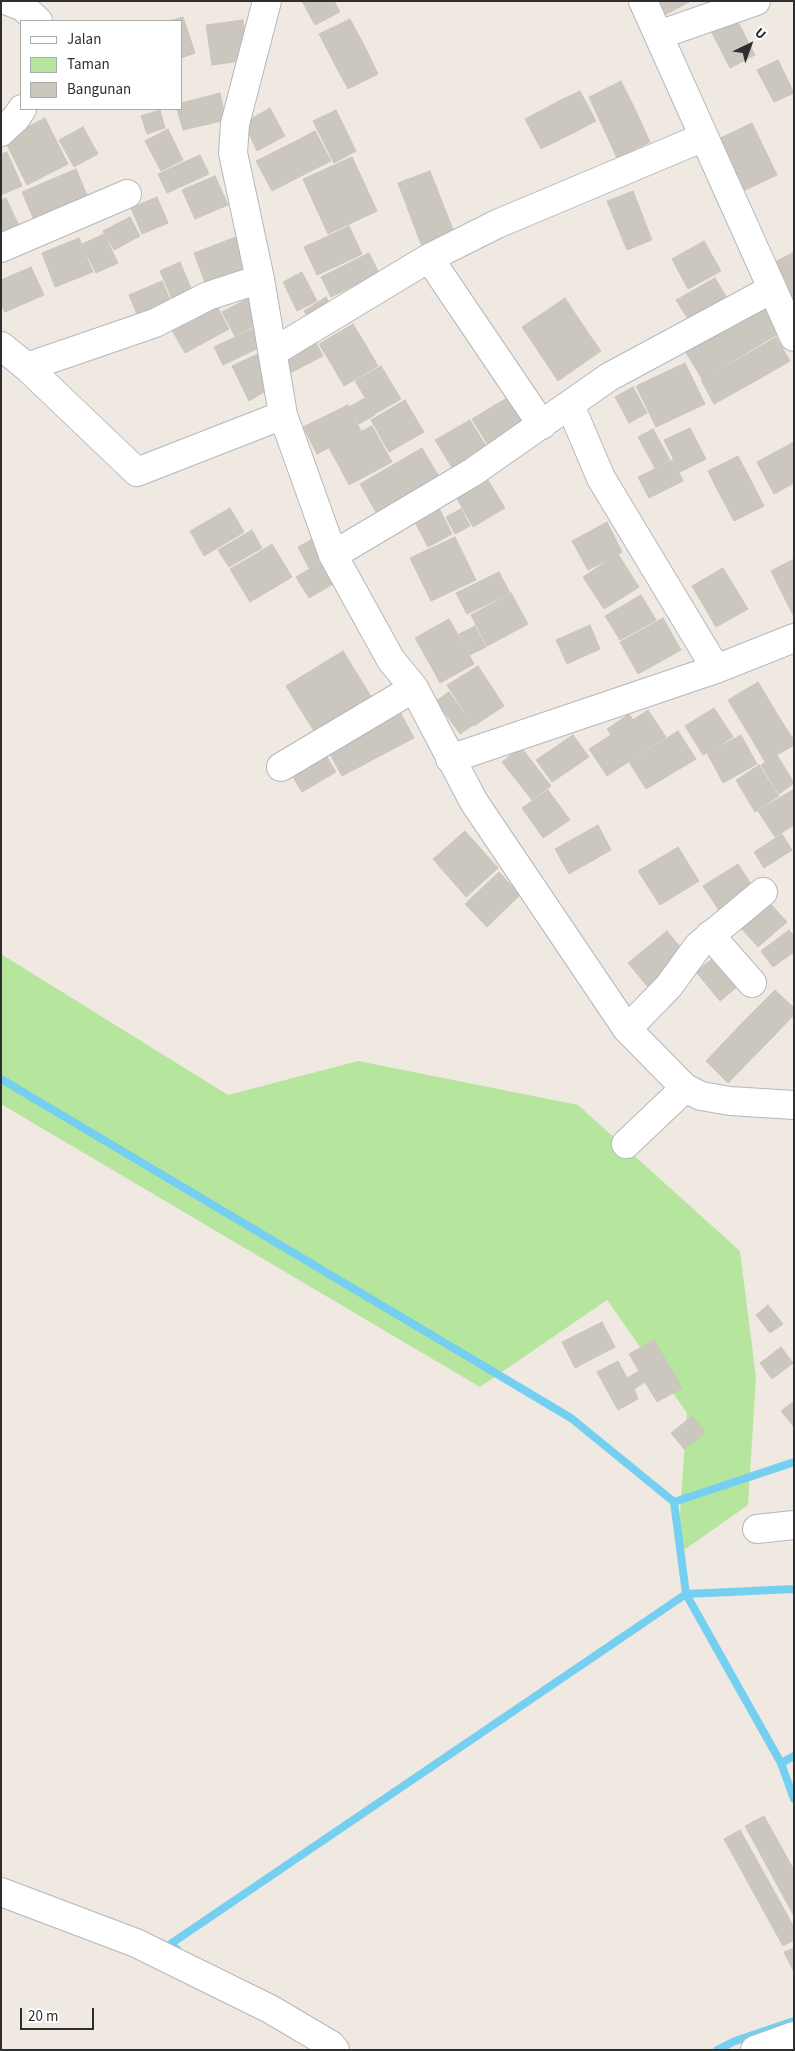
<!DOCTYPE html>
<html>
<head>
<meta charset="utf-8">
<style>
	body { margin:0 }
	#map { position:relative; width:795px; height:2051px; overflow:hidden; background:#efe9e1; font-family:"Source Sans 3",sans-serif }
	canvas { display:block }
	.frame { position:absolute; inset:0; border:2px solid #2e2e2e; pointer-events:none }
	.legend { position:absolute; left:20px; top:20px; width:162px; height:90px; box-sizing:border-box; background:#fff; border:1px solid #ababab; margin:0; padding:6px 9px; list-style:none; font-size:15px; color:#2e2e2e }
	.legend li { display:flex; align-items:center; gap:10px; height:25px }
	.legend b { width:25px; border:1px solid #ababab }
	.north { position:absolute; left:725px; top:20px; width:50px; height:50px; -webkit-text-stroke:4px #fff; paint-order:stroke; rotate:42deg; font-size:14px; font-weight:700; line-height:20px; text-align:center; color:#2e2e2e }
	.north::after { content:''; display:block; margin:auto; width:18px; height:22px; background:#2e2e2e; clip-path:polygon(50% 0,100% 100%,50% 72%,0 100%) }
	.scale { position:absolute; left:20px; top:2008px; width:74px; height:22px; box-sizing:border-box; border:2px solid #2e2e2e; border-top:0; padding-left:6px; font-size:15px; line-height:18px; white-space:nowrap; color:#2e2e2e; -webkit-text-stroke:4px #fff; paint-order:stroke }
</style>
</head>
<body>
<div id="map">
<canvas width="795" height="2051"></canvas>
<div class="frame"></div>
<ul class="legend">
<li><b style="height:6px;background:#fff"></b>Jalan</li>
<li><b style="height:14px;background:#b6e59e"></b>Taman</li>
<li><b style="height:14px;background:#cbc7bf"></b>Bangunan</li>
</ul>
<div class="north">U</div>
<div class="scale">20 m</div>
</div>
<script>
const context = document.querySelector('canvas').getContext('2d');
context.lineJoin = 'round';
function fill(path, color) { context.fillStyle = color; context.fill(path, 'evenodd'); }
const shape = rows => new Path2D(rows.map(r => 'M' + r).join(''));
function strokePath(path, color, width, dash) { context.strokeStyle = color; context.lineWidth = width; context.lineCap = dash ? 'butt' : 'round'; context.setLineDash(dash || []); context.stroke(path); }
const green = shape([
	[1,954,228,1095,358,1061,578,1105,740,1251,756,1378,748,1505,677,1555,687,1413,607,1300,480,1387,1,1104]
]);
const stream = shape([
	[1,1079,571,1418,674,1502,686,1594,781,1763,794,1799],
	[674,1502,794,1462],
	[781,1763,794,1756],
	[177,1949,169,1945,686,1594,794,1589],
	[717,2050,735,2041,794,2021]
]);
const building = shape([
	[302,1,334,1,340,12,315,25,302,1],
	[652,1,691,1,661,17,652,1],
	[183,17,195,53,181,58,181,21,169,21,183,17],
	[350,19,364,45,333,61,319,34,350,19],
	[243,20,249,60,212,65,206,25,243,20],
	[737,20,755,55,730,68,712,33,737,20],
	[364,45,378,74,348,89,333,61,364,45],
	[778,60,794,93,774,102,757,70,778,60],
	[621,81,634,107,601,123,589,97,621,81],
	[580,91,596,121,575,132,559,101,580,91],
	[220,93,226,120,183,130,177,109,181,109,181,103,220,93],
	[559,101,575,132,555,142,540,111,559,101],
	[634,107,650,142,617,158,601,123,634,107],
	[270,108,285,136,257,151,244,123,270,108],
	[160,110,165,128,147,134,141,116,160,110],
	[336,110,356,151,334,163,313,121,336,110],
	[540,111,555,142,541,149,525,119,540,111],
	[45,118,68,164,27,185,4,139,45,118],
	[752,123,777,175,737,194,712,142,752,123],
	[83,127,98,154,74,167,59,140,83,127],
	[168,129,183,160,161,171,145,141,168,129],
	[315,131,331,161,305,174,290,144,315,131],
	[290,144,305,174,272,191,256,161,290,144],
	[7,152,22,186,1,195,1,154,7,152],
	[200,155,209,174,167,193,158,174,200,155],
	[352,157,366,187,317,210,303,179,352,157],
	[76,169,92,207,38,229,22,192,76,169],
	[430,171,454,232,421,244,398,183,430,171],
	[215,176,228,205,195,219,182,190,215,176],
	[366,187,377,211,328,234,317,210,366,187],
	[633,191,652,240,627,250,607,201,633,191],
	[157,197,168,223,142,234,131,208,157,197],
	[6,198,19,226,1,235,1,200,6,198],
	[130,217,140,236,114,250,103,231,130,217],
	[349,226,362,254,337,266,324,238,349,226],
	[104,234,118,263,96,273,82,244,104,234],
	[241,235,256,276,209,293,194,253,241,235],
	[79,238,93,272,55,287,42,253,79,238],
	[324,238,337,266,317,275,304,247,324,238],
	[704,241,721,271,688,289,672,259,704,241],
	[794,252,794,276,780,283,770,265,794,252],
	[369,253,379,273,331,297,321,277,369,253],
	[180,262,195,298,175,306,160,271,180,262],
	[31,267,44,295,5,312,1,304,1,280,31,267],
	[302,272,317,301,297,311,283,282,302,272],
	[794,276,794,299,790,301,780,283,794,276],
	[715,278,730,303,692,325,676,300,715,278],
	[162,281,174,309,141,324,129,295,162,281],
	[251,297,264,321,235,336,222,312,251,297],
	[326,297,336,314,314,327,304,311,326,297],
	[565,298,589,334,564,351,540,315,565,298],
	[214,301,229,329,185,353,169,325,214,301],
	[765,305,781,332,743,355,726,327,765,305],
	[540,315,564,351,546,363,522,327,540,315],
	[353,324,367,347,333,367,319,344,353,324],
	[258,326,267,344,223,365,214,347,258,326],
	[726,327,743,355,702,379,685,351,726,327],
	[589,334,601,351,558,381,546,363,589,334],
	[776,337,790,361,759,379,746,355,776,337],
	[315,341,323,356,290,373,282,357,315,341],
	[367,347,378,366,344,386,333,367,367,347],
	[262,352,276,385,249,401,232,366,262,352],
	[746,355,759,379,714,404,701,380,746,355],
	[685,363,705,404,656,427,636,386,685,363],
	[381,366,401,399,375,414,355,381,381,366],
	[633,387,647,413,629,423,615,397,633,387],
	[513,395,533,429,516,439,495,405,513,395],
	[365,398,375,415,359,424,349,407,365,398],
	[405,400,424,432,389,452,371,420,405,400],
	[348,405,361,431,317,454,303,427,348,405],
	[495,405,516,439,493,453,472,419,495,405],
	[470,420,489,451,454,471,435,440,470,420],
	[372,426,382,444,339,466,329,448,372,426],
	[690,428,706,459,680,472,664,440,690,428],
	[653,429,670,460,655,468,638,437,653,429],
	[794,442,794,483,774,494,757,462,794,442],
	[382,444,392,462,349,485,339,466,382,444],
	[422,448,444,485,381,521,360,484,422,448],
	[738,456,748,475,718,491,708,471,738,456],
	[673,460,683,481,649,498,638,477,673,460],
	[483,472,505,508,473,527,452,490,483,472],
	[748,475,764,506,734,521,718,491,748,475],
	[436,502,452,534,428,547,411,515,436,502],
	[230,508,244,532,204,556,190,531,230,508],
	[461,509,470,526,455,534,446,517,461,509],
	[607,522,622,552,588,570,572,541,607,522],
	[252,530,262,548,229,567,218,550,252,530],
	[316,537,327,558,309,568,298,547,316,537],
	[455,537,476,580,431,601,410,558,455,537],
	[272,544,292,577,272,589,253,556,272,544],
	[618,554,639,587,625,596,604,563,618,554],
	[253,556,272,589,250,602,230,569,253,556],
	[328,558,340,580,309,598,296,577,328,558],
	[794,559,794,615,793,615,771,571,794,559],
	[604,563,625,596,604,609,583,577,604,563],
	[723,568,748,609,716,627,692,586,723,568],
	[499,572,510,593,467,614,456,593,499,572],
	[511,593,528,624,487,646,471,615,511,593],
	[641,595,656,620,620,640,605,616,641,595],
	[663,618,681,650,638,674,620,642,663,618],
	[449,619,466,649,432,668,415,638,449,619],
	[590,625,600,649,567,664,556,640,590,625],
	[475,626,486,647,470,655,459,634,475,626],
	[466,649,474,664,440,683,432,668,466,649],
	[343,651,377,706,320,741,286,686,343,651],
	[478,666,504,706,474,726,447,685,478,666],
	[758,682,784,725,754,743,728,700,758,682],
	[449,692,473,725,460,734,436,701,449,692],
	[398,708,414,738,376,758,360,728,398,708],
	[714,708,733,737,703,755,685,726,714,708],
	[648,710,666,737,607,776,589,749,611,735,607,729,629,714,633,720,648,710],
	[784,725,794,740,794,745,765,762,754,743,784,725],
	[360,728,376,758,342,776,326,747,360,728],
	[678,731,696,759,646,789,629,762,678,731],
	[573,735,589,757,552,782,536,760,573,735],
	[741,735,757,764,723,783,707,753,741,735],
	[321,747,336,772,302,792,287,767,321,747],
	[521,747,551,786,532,800,502,762,521,747],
	[777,755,794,783,779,794,761,765,777,755],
	[759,765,779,796,755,812,736,780,759,765],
	[794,789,794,825,775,837,758,811,794,789],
	[548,790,570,820,543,838,522,808,548,790],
	[598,825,611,850,569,874,555,849,598,825],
	[465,831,498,868,466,897,433,859,465,831],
	[782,834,792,850,764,868,754,852,782,834],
	[678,847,699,881,660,905,638,871,678,847],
	[738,864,755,890,720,912,703,886,738,864],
	[499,872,520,895,487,927,465,904,499,872],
	[768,901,787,922,758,947,740,927,768,901],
	[789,930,794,936,794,952,773,967,761,951,789,930],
	[667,931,687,955,648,987,628,963,667,931],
	[718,954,742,983,720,1001,696,972,718,954],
	[775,990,794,1008,794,1015,768,1042,745,1020,775,990],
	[745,1020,768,1042,728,1083,706,1061,745,1020],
	[768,1305,783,1324,770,1333,756,1315,768,1305],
	[602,1322,615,1347,575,1368,562,1342,602,1322],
	[654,1340,682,1388,657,1402,645,1382,634,1389,638,1399,618,1410,597,1372,618,1361,627,1378,639,1371,629,1354,654,1340],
	[781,1347,793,1363,772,1379,760,1363,781,1347],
	[794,1401,794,1427,781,1411,794,1401],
	[692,1416,705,1433,684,1449,671,1433,692,1416],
	[764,1816,794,1870,794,1916,745,1826,764,1816],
	[740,1830,794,1927,794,1940,783,1946,724,1839,740,1830],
	[794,1948,794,1972,784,1952,794,1948]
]);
const minor = shape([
	[8,1,23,7,38,21],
	[267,1,235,124,233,153,260,279,283,415,333,555,391,660,414,688,474,802,627,1029,685,1088,701,1096,730,1101,794,1105],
	[643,1,794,337],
	[659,35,756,1],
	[1,132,16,118,22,109],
	[1,248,127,194],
	[429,258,542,425],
	[1,346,27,367,137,472,283,415],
	[273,352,429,258,497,224,704,137],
	[27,367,155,323,208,296,260,279],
	[570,405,601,478,716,669],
	[333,555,473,472,609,377,772,289],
	[450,759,716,669,794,638],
	[281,767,414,688],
	[710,935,752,983],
	[627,1029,669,986,698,946,763,892],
	[626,1144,685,1088],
	[757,1529,794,1525],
	[1,1892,136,1943,270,2009,331,2045,335,2050],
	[755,2050,794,2036]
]);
fill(green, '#b6e59e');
strokePath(stream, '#75cff0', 8);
fill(building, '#cbc7bf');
strokePath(building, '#cbc5ba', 1);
strokePath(minor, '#b4b7c1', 30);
strokePath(minor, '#fff', 28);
</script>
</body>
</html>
